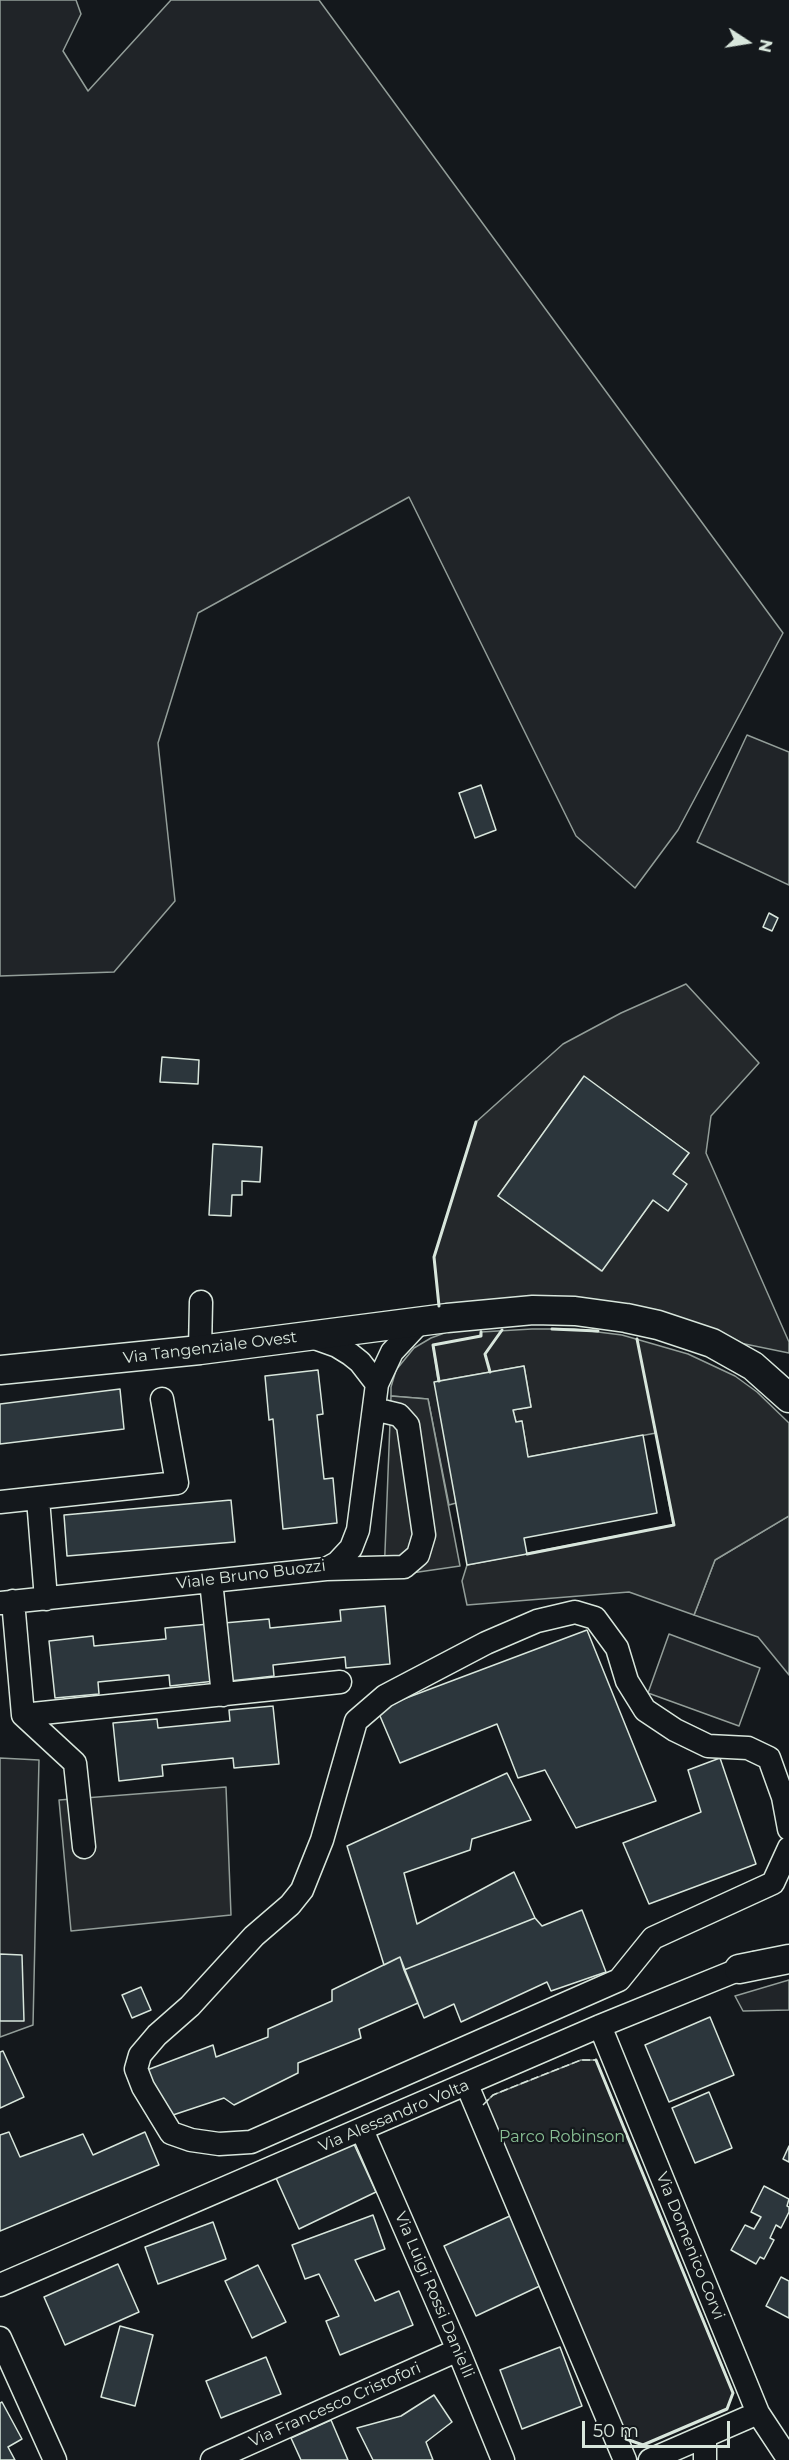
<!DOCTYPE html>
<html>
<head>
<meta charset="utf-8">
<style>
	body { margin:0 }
	#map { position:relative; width:789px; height:2460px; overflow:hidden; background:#14181c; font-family:Montserrat,sans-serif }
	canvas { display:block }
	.north { position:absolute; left:717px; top:12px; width:60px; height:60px; -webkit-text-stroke:4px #14181c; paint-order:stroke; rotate:102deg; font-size:16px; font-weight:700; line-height:24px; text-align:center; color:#d8e6dc }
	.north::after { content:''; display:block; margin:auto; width:21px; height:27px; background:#d8e6dc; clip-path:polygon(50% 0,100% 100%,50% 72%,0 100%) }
	.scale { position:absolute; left:582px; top:2421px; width:148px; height:27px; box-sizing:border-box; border:3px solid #d8e6dc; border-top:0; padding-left:8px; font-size:18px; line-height:21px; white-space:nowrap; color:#d8e6dc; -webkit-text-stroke:4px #14181c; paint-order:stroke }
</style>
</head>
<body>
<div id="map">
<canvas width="789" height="2460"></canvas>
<div class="north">N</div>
<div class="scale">50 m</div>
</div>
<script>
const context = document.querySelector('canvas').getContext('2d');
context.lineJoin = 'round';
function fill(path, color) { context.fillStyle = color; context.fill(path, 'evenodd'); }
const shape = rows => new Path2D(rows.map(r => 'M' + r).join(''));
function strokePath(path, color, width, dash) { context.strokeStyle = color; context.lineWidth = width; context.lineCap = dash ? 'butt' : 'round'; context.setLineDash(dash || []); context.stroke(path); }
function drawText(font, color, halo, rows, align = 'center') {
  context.font = font + ' Montserrat,sans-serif'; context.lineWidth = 4.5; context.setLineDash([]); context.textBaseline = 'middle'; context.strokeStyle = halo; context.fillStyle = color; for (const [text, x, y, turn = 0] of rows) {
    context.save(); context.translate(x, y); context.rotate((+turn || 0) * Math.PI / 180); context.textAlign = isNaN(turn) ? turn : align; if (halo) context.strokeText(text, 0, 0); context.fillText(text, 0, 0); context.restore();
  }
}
const green = shape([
	[0,0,76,0,81,14,63,51,88,91,171,0,319,0,783,633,678,830,635,888,576,836,409,497,198,613,158,743,175,901,114,972,0,976,0,0],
	[747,735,789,752,789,885,697,842,747,735],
	[481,1329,481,1336,433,1346,456,1503,449,1505,428,1399,391,1396,391,1387,396,1370,414,1348,431,1338,447,1332,481,1329],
	[789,1516,789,1675,758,1637,694,1615,715,1560,789,1516],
	[669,1634,760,1668,739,1726,648,1693,669,1634],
	[0,1758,39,1760,33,2025,0,2037,0,1758],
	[789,1980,789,2010,743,2011,735,1996,789,1980],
	[581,2060,596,2060,733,2393,727,2409,643,2445,626,2439,483,2105,493,2095,581,2060]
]);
const parking = shape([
	[686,984,759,1063,711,1116,706,1153,789,1342,789,1353,740,1343,439,1306,434,1257,476,1122,563,1044,621,1013,686,984],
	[584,1077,689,1153,673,1174,667,1210,653,1200,601,1271,498,1196,584,1077],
	[532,1329,574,1329,622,1335,688,1354,735,1376,757,1392,789,1423,789,1516,715,1560,694,1615,629,1592,467,1605,462,1581,467,1565,673,1525,656,1433,528,1457,522,1421,516,1422,513,1410,531,1407,524,1366,439,1381,433,1345,480,1336,481,1332,532,1329],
	[391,1396,428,1399,460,1566,384,1577,391,1396],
	[226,1787,231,1915,71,1931,59,1800,226,1787]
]);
const building = shape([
	[481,785,496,830,475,838,459,793,481,785],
	[769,913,778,918,772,931,763,927,769,913],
	[162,1057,199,1060,198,1084,160,1082,162,1057],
	[584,1076,689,1153,673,1174,687,1184,668,1211,653,1200,602,1271,498,1196,584,1076],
	[213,1144,262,1147,260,1182,242,1181,242,1195,232,1195,231,1216,209,1215,213,1144],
	[524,1366,531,1407,513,1410,516,1422,522,1421,528,1457,643,1435,657,1513,524,1538,527,1554,467,1565,434,1382,524,1366],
	[318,1370,323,1414,317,1415,324,1479,333,1478,337,1523,283,1529,273,1419,269,1420,265,1376,318,1370],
	[120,1389,124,1429,0,1444,0,1404,120,1389],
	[231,1500,235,1542,67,1556,64,1515,231,1500],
	[385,1606,390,1664,346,1668,345,1657,273,1665,274,1676,230,1681,224,1623,269,1619,270,1628,341,1621,340,1610,385,1606],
	[209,1624,215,1681,170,1686,169,1675,98,1682,99,1694,55,1698,49,1641,93,1636,94,1646,166,1639,165,1628,209,1624],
	[587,1630,656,1801,576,1828,545,1770,518,1778,497,1724,400,1763,377,1709,587,1630],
	[273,1706,279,1764,234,1768,233,1758,162,1765,163,1776,119,1781,113,1723,157,1719,158,1728,230,1721,229,1710,273,1706],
	[720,1758,756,1864,649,1904,623,1843,701,1812,688,1770,720,1758],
	[507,1773,531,1820,472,1839,470,1850,404,1873,417,1924,514,1872,535,1918,404,1970,400,1957,384,1965,347,1846,507,1773],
	[582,1910,606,1972,551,1991,547,1982,461,2022,454,2004,424,2018,404,1970,535,1918,542,1926,582,1910],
	[0,1954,22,1955,24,2021,0,2021,0,1954],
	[400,1957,418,2003,359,2029,361,2038,298,2063,298,2073,234,2105,224,2098,170,2116,147,2070,213,2045,216,2057,268,2037,268,2029,332,2001,332,1990,400,1957],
	[141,1987,151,2010,132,2018,122,1995,141,1987],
	[710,2017,734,2075,669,2102,645,2045,710,2017],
	[3,2051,24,2097,0,2108,0,2052,3,2051],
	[709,2092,732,2148,695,2163,672,2108,709,2092],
	[9,2132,20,2157,83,2134,93,2155,145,2132,159,2165,0,2231,0,2135,9,2132],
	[353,2142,376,2192,299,2229,276,2178,353,2142],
	[789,2146,789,2162,783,2159,789,2146],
	[764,2186,789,2199,787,2206,789,2207,789,2212,781,2228,776,2225,770,2238,774,2240,764,2259,760,2257,756,2264,731,2250,745,2225,754,2229,761,2217,751,2212,764,2186],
	[373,2215,385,2249,355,2260,375,2301,399,2291,413,2325,340,2355,326,2321,339,2316,319,2274,305,2279,292,2245,373,2215],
	[512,2215,544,2284,476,2316,444,2246,512,2215],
	[213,2222,226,2259,158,2284,145,2247,213,2222],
	[118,2264,139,2312,65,2345,44,2297,118,2264],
	[258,2265,286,2322,252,2338,225,2281,258,2265],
	[781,2277,789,2281,789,2318,766,2306,781,2277],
	[120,2326,153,2335,135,2406,101,2397,120,2326],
	[560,2347,582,2406,522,2429,500,2370,560,2347],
	[266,2357,281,2394,221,2418,206,2381,266,2357],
	[434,2395,452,2422,426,2442,433,2460,373,2460,357,2428,401,2416,434,2395],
	[2,2402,22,2439,8,2447,15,2460,0,2460,0,2403,2,2402],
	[331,2420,348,2460,301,2460,291,2438,331,2420]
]);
const minor = shape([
	[309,1336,337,1346,350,1354,360,1362,377,1384],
	[200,1350,201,1302],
	[38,1499,46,1599],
	[0,1502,177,1483,162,1399],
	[326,1569,404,1567,418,1555,424,1535,408,1425,399,1415,374,1409],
	[211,1581,223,1695],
	[13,1601,23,1715,75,1763,84,1847],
	[0,1603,326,1569,337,1563,351,1548,358,1530,377,1384,392,1352,420,1322],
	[23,1715,340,1682],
	[789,1829,783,1797,769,1758,748,1748,708,1746,675,1730,645,1710,627,1681,617,1648,595,1618,575,1612,537,1621,486,1643,385,1696,356,1721,322,1840,302,1890,290,1905,254,1936,190,2006,157,2035,140,2055,136,2069,143,2087,171,2133,191,2140,219,2144,251,2142,619,1980,653,1938,773,1883,789,1848],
	[600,2026,758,2413,789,2460],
	[467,2085,625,2460],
	[362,2130,458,2350,503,2460],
	[0,2285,600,2026,755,1963],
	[0,2338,55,2460],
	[212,2460,458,2350],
	[650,2460,758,2413],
	[705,2460,705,2438]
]);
const major = shape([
	[0,1370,200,1350,447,1318,533,1310,575,1311,626,1318,658,1325,712,1343,753,1366,789,1398],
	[739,1969,789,1959]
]);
const fence = shape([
	[483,2105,493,2095,525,2082,581,2060,596,2060]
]);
const wall = shape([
	[439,1306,434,1257,476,1122],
	[552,1329,598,1331],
	[490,1372,485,1354,502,1330],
	[439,1381,433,1345,481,1336,481,1332],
	[527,1554,674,1525,637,1339],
	[596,2060,733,2393,727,2409,643,2445,626,2439,625,2436]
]);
const streetNames = [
	["Via Tangenziale Ovest",210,1348,-7],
	["Viale Bruno Buozzi",251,1575,-7],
	["Via Alessandro Volta",394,2116,-23],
	["Via Domenico Corvi",690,2246,68],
	["Via Luigi Rossi Danielli",434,2295,67],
	["Via Francesco Cristofori",335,2405,-24]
];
const parkNames = [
	["Parco Robinson",562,2137]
];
fill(green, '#202428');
strokePath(green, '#939e99', 1.5);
fill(parking, '#24282b');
strokePath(parking, '#939e99', 1.5);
fill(building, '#2c363c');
strokePath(building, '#d8e6dc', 1.5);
strokePath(minor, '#d8e6dc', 25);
strokePath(major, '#d8e6dc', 31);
strokePath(minor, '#14181c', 22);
strokePath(major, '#14181c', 28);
strokePath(fence, '#d8e6dc', 1.5, [8, 3]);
strokePath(wall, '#d8e6dc', 3);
drawText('16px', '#d8e6dc', '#14181c', streetNames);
drawText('16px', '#8ac095', '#14181c', parkNames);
</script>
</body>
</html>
